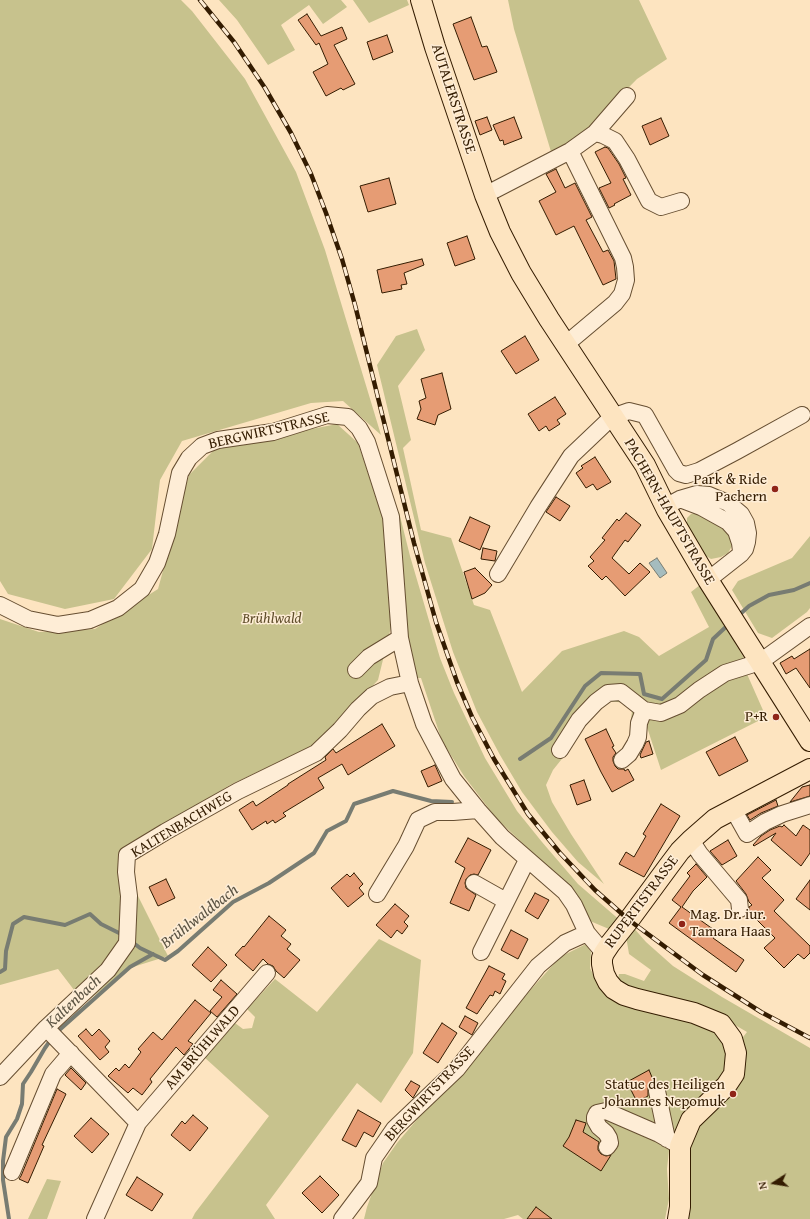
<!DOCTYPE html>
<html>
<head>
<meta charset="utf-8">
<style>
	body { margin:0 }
	#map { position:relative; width:810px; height:1219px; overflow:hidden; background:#fde4c0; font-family:"Gentium Book Plus",serif }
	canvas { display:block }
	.north { position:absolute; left:754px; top:1163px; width:40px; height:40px; -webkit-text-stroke:3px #feedd6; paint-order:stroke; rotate:258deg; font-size:11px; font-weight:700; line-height:16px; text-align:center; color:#341c01 }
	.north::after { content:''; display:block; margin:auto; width:14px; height:18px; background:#341c01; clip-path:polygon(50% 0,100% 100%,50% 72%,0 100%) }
</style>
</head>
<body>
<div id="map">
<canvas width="810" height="1219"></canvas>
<div class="north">N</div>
</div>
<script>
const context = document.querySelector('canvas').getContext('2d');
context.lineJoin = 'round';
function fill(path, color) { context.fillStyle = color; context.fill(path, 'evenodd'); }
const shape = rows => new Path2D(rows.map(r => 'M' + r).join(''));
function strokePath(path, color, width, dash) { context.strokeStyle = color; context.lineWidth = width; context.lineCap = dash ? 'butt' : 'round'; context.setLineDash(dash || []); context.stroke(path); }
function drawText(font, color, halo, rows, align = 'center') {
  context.font = font + ' "Gentium Book Plus",serif'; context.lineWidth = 3; context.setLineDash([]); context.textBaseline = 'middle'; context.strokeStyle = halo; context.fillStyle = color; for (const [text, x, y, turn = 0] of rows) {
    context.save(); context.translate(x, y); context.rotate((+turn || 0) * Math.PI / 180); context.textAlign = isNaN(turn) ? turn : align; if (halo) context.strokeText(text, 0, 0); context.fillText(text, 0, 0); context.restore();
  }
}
const green = shape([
	[0,0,181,0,192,11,245,79,296,172,325,250,381,435,343,401,311,403,182,441,160,480,152,549,114,599,65,609,8,594,0,581],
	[219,0,341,0,347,7,323,24,309,5,281,25,295,50,268,65,237,20],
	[353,0,407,0,409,5,369,23],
	[508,0,639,0,667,59,637,79,571,146,552,155,514,29],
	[417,329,425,350,398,386,411,440,403,448,421,530,451,538,474,605,490,610,522,692,562,651,624,631,639,637,659,656,709,627,691,592,700,585,744,658,721,680,747,674,766,717,661,770,646,724,633,729,631,719,632,711,627,703,607,701,591,715,573,745,553,770,546,785,552,802,571,834,604,884,578,862,552,832,522,792,500,755,477,712,453,652,425,563,377,365,396,336],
	[337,424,358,443,385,525,390,617,391,627,378,680,322,741,230,785,128,848,131,882,168,956,133,967,84,1003,58,969,0,985,0,619,39,632,95,629,158,589,189,475,216,448],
	[399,512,410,556,440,658,454,693,485,758,517,811,542,842,578,884,622,922,618,926,609,929,590,921,536,856,496,818,464,776,442,741,421,678,414,678,410,659,404,606,398,537],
	[697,513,728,530,732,546,728,553,721,557,711,559,703,554,687,527,687,518,691,514],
	[810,536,810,608,807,612,772,638,758,633,732,590,738,581,792,558],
	[632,926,646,942,673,966,722,997,810,1048,810,1219,682,1219,686,1153,740,1041,747,1032,711,1011,622,988,618,979,619,974,625,974,644,981,651,970,629,954,626,936],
	[379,939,421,960,413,1053,381,1103,357,1083,266,1205,275,1219,192,1219,195,1213,269,1116,204,1057,235,1023,243,1029,252,1028,255,1017,247,1009,275,979,317,1012],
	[586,944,591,952,590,968,597,982,716,1032,727,1047,728,1066,669,1150,667,1169,669,1199,665,1219,523,1219,518,1215,504,1219,364,1219,367,1207,383,1163,397,1143,420,1116,450,1085,517,1005,560,957],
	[47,1179,61,1181,47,1219,28,1219]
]);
const water = shape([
	[657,558,667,573,660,578,649,563,657,558]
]);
const stream = shape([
	[737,617,749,606,769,595,794,590,810,583],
	[520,759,551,738,585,686,601,673,640,674,644,694,662,699,706,660,713,639,729,624],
	[131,941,140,948,165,960,178,951,233,902,269,883,314,853,327,831,346,821,354,804,393,791,431,801,452,802],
	[0,972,5,969,6,951,13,924,24,917,65,925,90,914,101,924,123,935],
	[56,1033,130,967,153,954],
	[9,1219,3,1180,3,1161,6,1137,17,1119,22,1104,23,1084,31,1072,45,1048,52,1038]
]);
const building = shape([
	[307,14,321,36,342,27,347,39,334,45,355,84,343,90,341,88,326,96,313,72,328,64,319,43,316,45,298,20,307,14],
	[471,17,482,47,487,46,497,72,474,80,453,24,471,17],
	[387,35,393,52,373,60,367,42,387,35],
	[487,117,492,130,480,135,475,121,487,117],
	[514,117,522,138,504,145,503,140,500,141,493,125,514,117],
	[661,118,669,136,650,145,642,126,661,118],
	[605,147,608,148,619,164,626,178,623,179,631,195,614,204,615,205,609,208,599,188,611,183,595,152,605,147],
	[556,169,565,188,575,183,592,217,586,220,603,252,608,250,614,261,616,279,603,285,574,226,556,235,539,201,556,192,546,174,556,169],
	[389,178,396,204,368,212,360,186,389,178],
	[467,236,475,259,455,266,447,243,467,236],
	[422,259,424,265,404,273,407,284,401,285,402,289,382,293,377,270,422,259],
	[525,336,539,360,516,374,501,351,525,336],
	[442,373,451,409,438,415,435,425,417,419,421,409,419,401,426,398,421,379,442,373],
	[555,397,566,414,557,420,560,424,549,431,546,426,539,431,528,414,555,397],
	[595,457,611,482,597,490,593,484,586,488,576,473,583,468,581,466,595,457],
	[556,497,570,506,560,521,546,512,556,497],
	[626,513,641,525,628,542,625,540,612,558,629,574,640,563,650,572,625,596,606,576,602,580,588,566,594,561,590,557,605,540,602,538,617,519,619,521,626,513],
	[470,517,490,526,480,550,459,541,470,517],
	[483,548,497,551,495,561,481,559,483,548],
	[475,568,492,585,485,593,472,599,464,572,475,568],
	[810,649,810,688,796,668,786,674,780,663,792,656,794,659,810,649],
	[382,724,395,746,348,775,342,764,318,778,324,788,283,813,286,816,275,823,273,820,267,824,266,821,252,830,239,810,253,801,256,806,288,785,288,784,326,760,325,757,333,749,336,753,382,724],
	[606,729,614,746,612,747,616,753,613,757,613,761,615,766,618,769,624,769,625,771,628,769,634,780,612,792,601,772,585,739,606,729],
	[735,737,748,761,719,776,706,752,735,737],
	[649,741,653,754,641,758,640,755,646,742,649,741],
	[435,765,442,781,428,787,421,771,435,765],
	[584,780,591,800,577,805,570,785,584,780],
	[810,785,810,796,790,802,802,787,810,785],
	[776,800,778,806,761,813,750,820,747,815,776,800],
	[661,804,680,816,644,877,619,864,626,852,634,857,646,836,643,834,661,804],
	[784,825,796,836,803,825,810,830,810,853,801,866,771,840,776,833,754,846,753,845,761,836,770,830,780,826,782,827,784,825],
	[468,838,491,850,478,875,474,874,470,875,466,879,465,883,466,888,476,895,469,911,450,903,465,868,455,862,468,838],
	[728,840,737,856,722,865,710,851,728,840],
	[758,857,771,870,762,878,784,900,774,911,810,946,810,953,804,959,798,954,784,968,764,948,775,938,749,912,749,907,752,905,749,902,746,894,736,881,758,857],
	[696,864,707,877,693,891,682,907,717,932,713,938,744,960,736,972,669,923,681,907,672,900,690,876,687,873,696,864],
	[354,873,363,884,359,888,364,894,348,907,331,888,347,874,350,877,354,873],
	[166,879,175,898,158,906,149,887,166,879],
	[810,880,810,910,796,899,810,880],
	[535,893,549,900,538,919,525,911,535,893],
	[395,904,409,916,404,922,408,926,402,934,397,930,391,938,376,925,395,904],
	[269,916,286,930,281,936,291,944,287,949,300,960,284,978,276,971,273,966,268,964,263,959,253,971,235,955,243,946,244,947,269,916],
	[511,930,528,939,518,959,501,950,511,930],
	[208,947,227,965,211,982,192,965,208,947],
	[489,966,505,974,502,979,506,981,500,994,495,991,493,996,490,995,477,1014,466,1008,489,966],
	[221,980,237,994,217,1017,210,1011,222,997,213,990,221,980],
	[195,1000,211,1013,188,1041,193,1044,184,1055,176,1047,150,1079,152,1082,142,1095,133,1088,128,1093,108,1076,116,1068,119,1071,125,1064,129,1068,141,1052,138,1049,153,1032,162,1040,195,1000],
	[465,1016,478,1023,472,1035,459,1027,465,1016],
	[442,1023,457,1033,438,1063,423,1053,442,1023],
	[86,1029,92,1036,99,1029,110,1041,105,1047,109,1052,100,1060,78,1036,86,1029],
	[71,1068,86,1083,81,1090,65,1075,71,1068],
	[649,1070,654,1082,650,1084,648,1088,648,1096,637,1102,627,1082,649,1070],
	[411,1081,420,1086,413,1098,405,1090,411,1081],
	[57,1089,66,1094,42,1145,44,1146,28,1183,19,1179,21,1176,57,1089],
	[358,1110,381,1123,373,1137,364,1132,356,1147,342,1140,358,1110],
	[193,1115,208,1128,190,1151,171,1135,182,1121,185,1124,193,1115],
	[91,1118,109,1134,92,1153,74,1136,91,1118],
	[576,1120,586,1123,583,1132,599,1142,598,1146,598,1150,601,1154,606,1156,611,1155,601,1171,563,1146,569,1137,576,1120],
	[320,1176,339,1195,322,1213,302,1193,320,1176],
	[137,1177,163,1194,152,1211,126,1195,137,1177],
	[536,1207,552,1219,527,1219,536,1207]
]);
const minor = shape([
	[595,133,603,135,615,141,627,159,649,201,661,207,681,201],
	[485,195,570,151,595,133,627,96],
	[565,345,615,303,622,294,626,280,625,267,623,258,570,151],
	[680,499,701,507,728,522,736,531,740,543,741,551],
	[665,507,680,499,697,494,709,495,728,503,741,514,746,523,748,533,747,542,745,549,741,554,708,580],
	[498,574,538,507,571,456,612,417,629,411,645,415,676,470,679,473,686,475,699,471,737,451,802,415],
	[0,605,28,619,58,625,90,620,118,608,142,589,157,563,167,534,180,473,189,458,202,446,218,440,273,432,327,415,348,417,359,428,367,442,391,517,400,638,410,683,424,724,453,779,478,810,502,837,565,892,574,905,587,933,604,953],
	[356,670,369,657,400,638],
	[560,750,579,720,596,702,608,693,621,692,644,710,661,713,680,705,699,690,725,673,760,662,810,626],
	[622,760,629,754,635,744,638,737,639,723,644,710],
	[733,809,747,834,765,822,782,814,810,805],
	[691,840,700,854,739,900,740,909],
	[474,883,506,901],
	[377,894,406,846,418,820,435,812,453,812,478,810],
	[481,952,527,860],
	[46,1028,138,1123],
	[0,1077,46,1028,108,970,127,943,129,896,126,872,127,855,165,832,238,791,316,753,340,730,358,709,372,696,390,687,410,683],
	[657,1091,667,1139],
	[607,1147,610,1143,609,1138,606,1133,599,1127,595,1120,595,1117,597,1113,606,1111,659,1134,680,1146],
	[12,1172,53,1074,71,1053],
	[95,1219,138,1123,267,973],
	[342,1219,369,1183,374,1158,394,1129,457,1069,538,966,565,943,587,933]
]);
const major = shape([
	[421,0,435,47,485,195,500,232,521,273,549,319,645,465,667,510,708,580,810,741],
	[678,1219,680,1207,680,1146,691,1120,726,1086,734,1074,736,1053,732,1039,721,1024,694,1013,637,999,624,995,614,989,608,982,604,974,602,964,602,958,604,953,610,944,629,920,668,867,680,851,691,840,715,819,810,769]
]);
const rail = shape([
	[200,0,234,42,265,88,291,133,311,174,326,213,342,259,355,305,414,543,436,622,457,682,472,717,494,759,528,814,560,853,595,890,629,920,703,975,761,1012,810,1038]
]);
const markers = [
	[775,489,4,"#8f2418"],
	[776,717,4,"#8f2418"],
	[682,924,4,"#8f2418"],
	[733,1094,4,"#8f2418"]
];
const streetNames = [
	["AUTALERSTRASSE",453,99,72],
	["BERGWIRTSTRASSE",269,431,-13],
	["PACHERN-HAUPTSTRASSE",669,512,60],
	["KALTENBACHWEG",182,825,-31],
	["RUPERTISTRASSE",642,902,-53],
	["AM BRÜHLWALD",203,1048,-49],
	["BERGWIRTSTRASSE",430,1094,-47]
];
const poiNames = [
	["Park & Ride",767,480],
	["Pachern",767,497],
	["P+R",768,717],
	["Mag. Dr. iur.",690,915,"left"],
	["Tamara Haas",690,932,"left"],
	["Statue des Heiligen",725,1085],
	["Johannes Nepomuk",725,1102]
];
const parkNames = [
	["Brühlwald",272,619]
];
const waterNames = [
	["Brühlwaldbach",200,917,-38],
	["Kaltenbach",74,1002,-43]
];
fill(green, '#c7c28d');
fill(water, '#a5bcbe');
strokePath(water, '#787c72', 1);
strokePath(stream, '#787c72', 4);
fill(building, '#e69c74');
strokePath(building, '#341c01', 1);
strokePath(minor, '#664e31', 18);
strokePath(major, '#341c01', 22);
strokePath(minor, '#feedd6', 16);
strokePath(major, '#fde4c0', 20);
strokePath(rail, '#341c01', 4.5);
strokePath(rail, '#feedd6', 3, [9]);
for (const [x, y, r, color] of markers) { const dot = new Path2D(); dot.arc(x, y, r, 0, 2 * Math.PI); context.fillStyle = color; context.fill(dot); strokePath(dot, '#feedd6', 1.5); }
drawText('15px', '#341c01', '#feedd6', streetNames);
drawText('15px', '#341c01', '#feedd6', poiNames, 'right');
drawText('italic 15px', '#604e2b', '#feedd6', parkNames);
drawText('italic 16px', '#5c5443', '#feedd6', waterNames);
</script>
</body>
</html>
